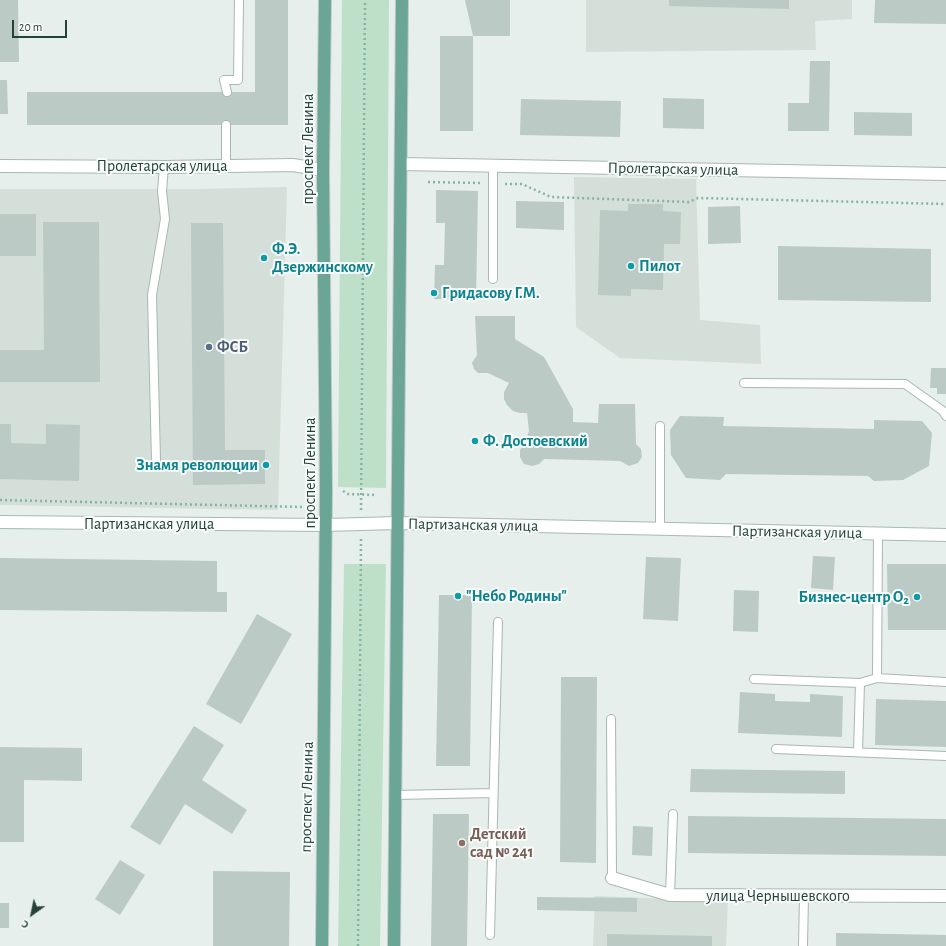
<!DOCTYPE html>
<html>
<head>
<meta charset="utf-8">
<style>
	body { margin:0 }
	#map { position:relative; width:946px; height:946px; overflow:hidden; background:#e6efeb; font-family:"Alegreya Sans",sans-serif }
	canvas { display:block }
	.north { position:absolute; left:12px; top:894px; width:40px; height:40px; -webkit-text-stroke:3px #f7fbf9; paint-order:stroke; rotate:213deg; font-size:11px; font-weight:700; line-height:16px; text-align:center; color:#24423a }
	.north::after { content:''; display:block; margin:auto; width:14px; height:18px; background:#24423a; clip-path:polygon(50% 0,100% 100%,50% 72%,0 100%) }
	.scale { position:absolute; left:12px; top:20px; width:55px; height:18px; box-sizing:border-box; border:2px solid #24423a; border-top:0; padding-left:5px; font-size:12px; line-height:14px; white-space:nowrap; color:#24423a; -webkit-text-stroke:3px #f7fbf9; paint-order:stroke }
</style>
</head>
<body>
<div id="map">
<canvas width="946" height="946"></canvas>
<div class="north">С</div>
<div class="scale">20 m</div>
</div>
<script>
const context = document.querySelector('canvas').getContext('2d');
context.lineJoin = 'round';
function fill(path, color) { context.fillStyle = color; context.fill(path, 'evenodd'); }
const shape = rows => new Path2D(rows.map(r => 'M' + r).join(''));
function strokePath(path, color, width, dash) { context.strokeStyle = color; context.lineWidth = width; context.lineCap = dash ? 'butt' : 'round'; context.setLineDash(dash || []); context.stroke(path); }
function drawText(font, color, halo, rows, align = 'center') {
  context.font = font + ' "Alegreya Sans",sans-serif'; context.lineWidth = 4; context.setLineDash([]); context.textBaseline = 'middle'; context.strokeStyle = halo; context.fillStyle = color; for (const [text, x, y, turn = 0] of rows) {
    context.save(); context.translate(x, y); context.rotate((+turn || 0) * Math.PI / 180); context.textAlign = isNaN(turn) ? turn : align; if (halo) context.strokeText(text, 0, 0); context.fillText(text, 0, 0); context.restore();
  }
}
const built = shape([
	[586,0,852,0,852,19,815,21,816,50,586,52],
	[574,177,696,179,700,320,760,325,761,364,620,358,576,327],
	[287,187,278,510,0,505,0,189,197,189],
	[595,896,728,901,726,946,593,946]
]);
const green = shape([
	[342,0,389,0,386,488,338,487],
	[344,564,386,564,380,946,338,946]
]);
const building = shape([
	[0,0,18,0,19,62,0,62],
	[255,0,288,0,288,125,27,125,27,92,255,92],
	[465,0,510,0,510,36,473,36],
	[669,0,789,0,789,9,669,6],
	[875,0,946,0,946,24,874,23],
	[440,36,473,36,473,131,440,131],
	[810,61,830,61,829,131,788,131,788,103,809,103],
	[0,80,7,80,8,114,0,114],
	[663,98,704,99,704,129,663,128],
	[521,99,621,101,620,137,520,135],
	[854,112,912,113,912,136,854,135],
	[436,190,478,191,476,300,434,299,435,265,444,265,445,223,436,223],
	[516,201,564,202,564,230,516,228],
	[628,204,663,204,663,211,681,212,680,244,664,244,663,290,631,289,631,296,598,295,600,210,628,211],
	[740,206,741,243,708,244,708,207],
	[0,214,36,214,36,256,0,256],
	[43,222,99,222,100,382,0,382,0,350,44,350],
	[191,223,223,223,225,450,265,450,265,484,193,485],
	[778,246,931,249,931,302,778,300],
	[475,316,515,316,515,339,544,357,573,409,573,422,598,423,599,404,635,404,636,444,641,449,642,457,638,463,629,466,620,461,544,459,539,464,532,466,524,464,520,457,520,450,526,440,529,431,527,413,520,413,513,411,507,405,504,399,504,392,509,383,488,373,478,373,474,369,472,363,477,355],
	[931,368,946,368,946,394,937,394,937,388,930,388],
	[680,416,724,417,723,426,874,429,874,420,922,421,932,433,929,466,903,480,874,481,868,476,726,474,720,480,686,478,671,455,670,430],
	[0,424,11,424,11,443,46,444,46,424,80,425,79,481,0,479],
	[813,556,835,557,833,590,811,588],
	[646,557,681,558,678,621,643,619],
	[0,558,217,561,217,592,227,592,227,612,0,610],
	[887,564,946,564,946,630,888,630],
	[734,590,759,591,758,632,733,631],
	[439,595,472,595,470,766,436,766],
	[257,614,292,634,241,724,206,704],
	[561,677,597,677,596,863,560,862],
	[740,692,775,694,775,701,810,702,810,694,843,696,842,737,738,733],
	[876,699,946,701,946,747,875,745],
	[194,726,224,745,202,780,247,810,232,834,185,804,160,845,130,827],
	[0,747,82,748,82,781,24,780,24,842,0,842],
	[691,769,845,771,845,794,690,792],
	[433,814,469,814,467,946,431,946],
	[688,816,946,819,946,856,688,853],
	[633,826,653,827,652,856,632,855],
	[120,860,145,875,120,915,95,899],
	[213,871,290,872,289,946,213,946],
	[537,897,637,898,637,912,537,910],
	[0,903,9,903,9,928,0,928],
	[836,933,946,935,946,946,836,946],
	[607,934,712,936,712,946,607,946]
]);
const path = shape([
	[428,182,480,183],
	[505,184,522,184,551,197,689,202,698,198,946,204],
	[343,491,348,494,376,495],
	[0,500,302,507],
	[361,510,365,0],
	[358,946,361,539]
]);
const service = shape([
	[227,92,224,80,238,80,239,0],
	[226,166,226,125],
	[493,279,493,166],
	[744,383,905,384,943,411,946,416],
	[156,460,152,295,165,219,162,191,164,167],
	[660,529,660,426],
	[877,678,878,534],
	[754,679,860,683,877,678,946,682],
	[611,719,612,878],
	[776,749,946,756],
	[858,752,860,683],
	[395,795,493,793],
	[670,895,673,814],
	[490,935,498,622],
	[803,946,804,896]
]);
const minor = shape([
	[401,164,946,174],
	[0,166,164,167,293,165,323,170],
	[612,878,670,895,946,896]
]);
const secondary = shape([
	[0,522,326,525,397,523,946,535]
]);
const primary = shape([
	[322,946,326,491,323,170,325,0],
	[394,946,402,0]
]);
const markers = [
	[264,258,4,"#0f9aa8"],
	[631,266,4,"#0f9aa8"],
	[434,293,4,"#0f9aa8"],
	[209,347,4,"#5c6f8a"],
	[475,441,4,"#0f9aa8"],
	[266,465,4,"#0f9aa8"],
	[458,596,4,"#0f9aa8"],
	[917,597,4,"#0f9aa8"],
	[462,843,4,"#8d6e63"]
];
const streetNames = [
	["проспект Ленина",308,149,-90],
	["Пролетарская улица",162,166],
	["Пролетарская улица",673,169,1],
	["проспект Ленина",310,473,-90],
	["Партизанская улица",149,524],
	["Партизанская улица",473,525,1],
	["Партизанская улица",797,532,1],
	["проспект Ленина",307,797,-89],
	["улица Чернышевского",778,896]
];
const cultureNames = [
	["Ф.Э.",272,249],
	["Дзержинскому",272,267],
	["Пилот",639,266],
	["Гридасову Г.М.",442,293],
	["Ф. Достоевский",483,441],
	["Знамя революции",258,465,"right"],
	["\"Небо Родины\"",466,596],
	["Бизнес-центр O₂",909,597,"right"]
];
const serviceNames = [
	["ФСБ",217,347]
];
const educationNames = [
	["Детский",470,834],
	["сад № 241",470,852]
];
fill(built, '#d4dfda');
fill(green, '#bfe0c8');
fill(building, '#bbcac4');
strokePath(service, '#a8b8b2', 10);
strokePath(minor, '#a8b8b2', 14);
strokePath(secondary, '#a4bbb3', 14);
strokePath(primary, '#c2cac8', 14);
strokePath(path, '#86b3a5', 2.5, [2, 3]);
strokePath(service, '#fff', 8);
strokePath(minor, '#fff', 12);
strokePath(secondary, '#fff', 12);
strokePath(primary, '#6aa596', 12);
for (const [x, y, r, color] of markers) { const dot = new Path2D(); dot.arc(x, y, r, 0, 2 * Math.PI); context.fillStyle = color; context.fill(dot); strokePath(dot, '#f7fbf9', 1.5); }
drawText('16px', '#24423a', '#f7fbf9', streetNames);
drawText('bold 16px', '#0d838f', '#f7fbf9', cultureNames, 'left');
drawText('bold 16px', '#4e5e75', '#f7fbf9', serviceNames, 'left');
drawText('bold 16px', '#785e54', '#f7fbf9', educationNames, 'left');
</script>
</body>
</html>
